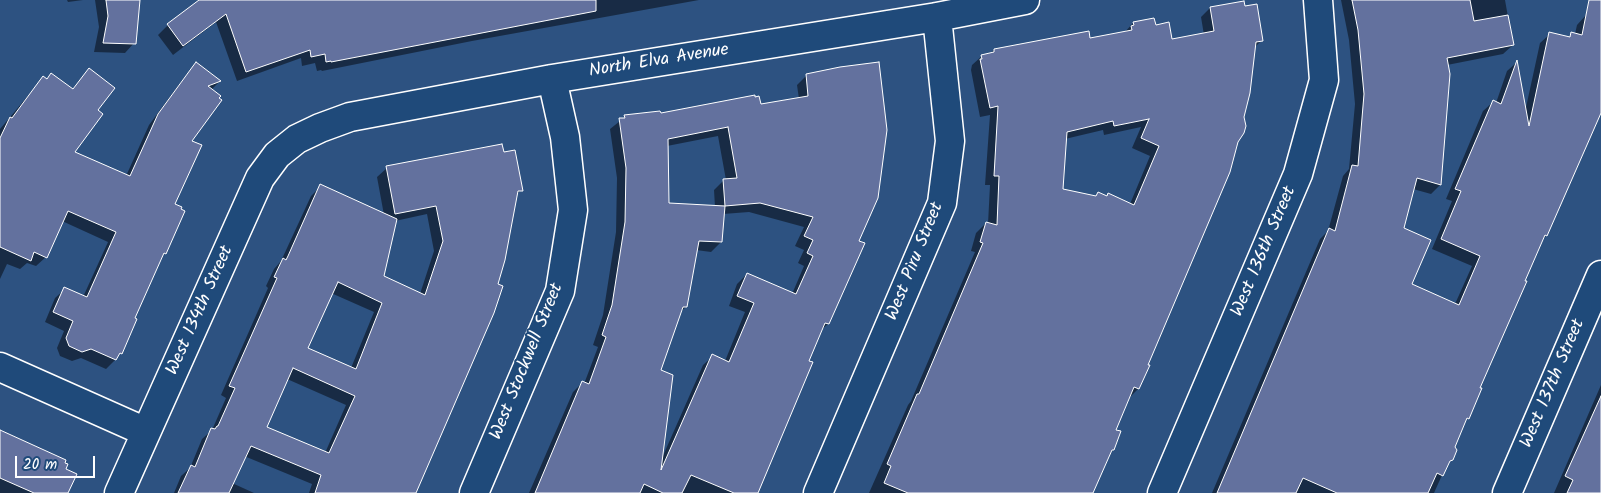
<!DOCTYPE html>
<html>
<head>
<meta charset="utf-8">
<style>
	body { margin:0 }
	#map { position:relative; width:1601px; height:493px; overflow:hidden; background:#2d5281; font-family:Kalam,sans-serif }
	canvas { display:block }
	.scale { position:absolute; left:15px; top:456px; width:80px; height:22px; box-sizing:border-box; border:2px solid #fff; border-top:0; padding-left:6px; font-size:15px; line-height:18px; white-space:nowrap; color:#fff; -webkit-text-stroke:4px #1f4a7a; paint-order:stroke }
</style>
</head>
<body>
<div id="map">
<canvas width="1601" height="493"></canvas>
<div class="scale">20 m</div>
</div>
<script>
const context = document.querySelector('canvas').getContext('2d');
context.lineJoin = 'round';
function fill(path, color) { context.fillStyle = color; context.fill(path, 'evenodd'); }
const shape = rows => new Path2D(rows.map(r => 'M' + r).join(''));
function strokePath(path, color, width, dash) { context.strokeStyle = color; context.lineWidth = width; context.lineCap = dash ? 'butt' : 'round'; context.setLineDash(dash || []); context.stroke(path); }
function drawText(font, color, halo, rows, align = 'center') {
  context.font = font + ' Kalam,sans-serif'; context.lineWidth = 4; context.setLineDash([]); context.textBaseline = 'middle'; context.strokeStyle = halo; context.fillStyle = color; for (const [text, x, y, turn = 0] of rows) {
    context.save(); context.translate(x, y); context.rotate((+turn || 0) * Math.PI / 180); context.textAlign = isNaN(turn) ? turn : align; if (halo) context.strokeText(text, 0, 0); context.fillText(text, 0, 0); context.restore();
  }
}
const shadow = shape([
	[67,0,83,0,68,2],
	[95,0,139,0,134,43,125,53,94,52,99,27],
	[200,0,699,0,472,41,322,71,321,70,317,71,315,63,302,66,301,58,237,81,216,22,173,55,158,35,168,25],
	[1341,0,1505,0,1513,45,1503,54,1447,65,1440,185,1431,194,1413,189,1403,229,1411,285,1455,304,1472,266,1432,249,1452,201,1446,199,1483,111,1493,102,1496,103,1507,71,1516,63,1525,112,1540,43,1550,34,1568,38,1572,34,1575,34,1577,25,1586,15,1601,19,1601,107,1546,236,1542,240,1478,388,1468,418,1464,422,1453,447,1452,459,1447,464,1434,493,1212,493,1320,239,1328,231,1343,176,1349,169,1355,104,1349,40],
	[1210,8,1261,41,1254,48,1237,142,1146,365,1148,366,1138,389,1128,399,1115,430,1113,450,1109,454,1092,493,869,493,908,405,911,401,975,252,971,251,976,233,986,223,988,224,990,185,985,185,990,115,980,117,971,70,972,65,982,56,990,54,994,50,1090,39,1124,33,1133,23,1153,19,1155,26,1171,40,1204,35,1201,17],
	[1141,127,1132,148,1150,156,1130,204,1098,193,1095,197,1062,190,1065,139,1103,130,1104,135],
	[196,64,220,81,211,90,191,141,173,205,165,253,160,258,133,319,120,353,115,360,106,369,81,358,72,361,60,356,57,348,64,331,45,322,55,298,65,289,83,297,108,242,62,221,46,257,36,266,27,263,20,269,7,264,0,279,0,129,43,78,72,90,89,70,96,110,73,152,126,176,149,125,187,74],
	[807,75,857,241,863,244,828,324,820,331,756,493,529,493,573,392,582,383,584,384,598,347,593,345,603,315,616,232,617,178,610,129,625,117,760,105,799,99,797,85],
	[718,136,726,180,724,180,714,190,715,207,668,204,667,146],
	[749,212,804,227,795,246,804,250,798,263,804,266,792,294,747,274,737,284,729,306,745,312,725,361,713,356,703,365,662,458,660,370,679,313,686,307,696,250,711,252,721,242,723,214],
	[503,153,521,190,516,195,414,493,309,493,312,484,244,456,232,483,254,493,174,493,181,476,190,468,202,439,212,430,226,398,221,395,268,288,266,286,274,269,281,261,311,196,321,186,384,215,377,177,387,168],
	[427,214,434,251,420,294,383,277,395,221],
	[331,293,374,312,351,368,306,349],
	[287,379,346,405,325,453,266,427],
	[1601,385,1601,493,1554,493],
	[0,431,64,469,67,493,0,493]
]);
const building = shape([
	[106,0,140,0,136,44,103,43,108,16,106,0],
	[199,0,596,0,596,11,331,62,331,61,326,62,325,54,311,57,310,50,246,72,226,14,183,46,167,24,199,0],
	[1352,0,1470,0,1474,21,1508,15,1514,45,1447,58,1450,74,1441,185,1417,178,1404,228,1431,240,1412,284,1459,305,1480,256,1441,239,1461,191,1455,189,1493,100,1501,104,1517,60,1529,126,1549,32,1570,37,1571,32,1582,35,1589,0,1601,0,1601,113,1547,236,1545,235,1525,281,1527,281,1516,306,1480,388,1482,388,1469,419,1467,418,1455,447,1457,450,1453,460,1450,461,1443,476,1437,473,1428,493,1337,493,1303,478,1296,493,1217,493,1329,228,1335,231,1352,165,1358,166,1364,94,1358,30,1352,0],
	[1244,1,1245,6,1257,4,1263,41,1256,42,1250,93,1244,117,1246,126,1244,133,1238,142,1230,172,1148,365,1150,365,1139,389,1134,387,1116,430,1121,431,1114,450,1112,450,1093,493,908,493,884,483,891,466,887,464,917,394,919,394,983,243,980,242,986,222,997,225,999,176,994,176,998,106,990,108,980,59,982,59,981,55,994,52,994,49,1089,31,1090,38,1132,30,1131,26,1134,25,1133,22,1154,18,1156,25,1169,22,1172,39,1214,31,1210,7,1244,1],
	[1149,119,1141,138,1159,146,1134,205,1108,193,1107,196,1098,192,1096,196,1063,189,1067,132,1113,121,1114,126,1149,119],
	[196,62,221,81,208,86,221,96,219,98,222,100,192,141,202,145,175,204,182,207,181,209,185,211,166,254,164,253,135,318,137,319,122,354,120,353,116,360,91,349,82,352,69,346,66,338,73,321,53,312,64,287,87,297,116,232,68,211,47,258,34,252,31,261,0,247,0,138,10,117,12,118,43,76,47,79,51,73,73,89,89,68,115,88,98,110,103,114,75,152,130,176,158,114,196,62],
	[879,62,887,130,878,198,859,241,865,243,829,324,825,323,809,361,813,362,758,493,734,493,691,475,682,493,663,493,644,484,640,493,535,493,582,381,589,384,606,337,602,335,612,305,625,222,626,168,619,118,625,118,624,115,660,111,661,113,755,95,755,97,759,96,761,104,808,96,806,74,840,67,879,62],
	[728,127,737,178,723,179,725,206,760,203,813,217,804,236,813,240,807,253,813,256,796,294,747,273,737,296,754,303,729,362,712,354,661,470,673,375,661,370,683,307,687,307,699,241,722,242,725,206,669,203,668,139,728,127],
	[502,144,504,152,515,150,523,191,518,191,505,260,498,284,503,286,494,313,416,493,315,493,321,475,251,446,229,493,178,493,191,465,195,467,211,428,215,429,217,426,218,426,235,388,229,386,277,278,274,277,283,258,286,260,288,256,320,184,397,219,384,276,425,295,443,241,436,206,395,214,386,166,502,144],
	[338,282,382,303,356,369,308,348,338,282],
	[293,368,355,396,329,453,267,427,293,368],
	[1601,396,1601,493,1567,493,1573,480,1565,476,1601,396],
	[0,430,66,460,65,463,68,464,66,469,77,474,68,493,34,493,0,478,0,430]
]);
const minor = shape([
	[0,367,146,432],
	[119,493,260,178,277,155,297,139,320,128,350,117,552,79,937,17,1025,0],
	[474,493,560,291,573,210,565,137,552,79],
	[818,493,942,203,950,141,937,17],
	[1162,493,1298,174,1324,80,1318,0],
	[1507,493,1601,275]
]);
const streetNames = [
	["North Elva Avenue",659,62,-9],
	["West 136th Street",1265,252,-67],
	["West Piru Street",916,262,-68],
	["West 134th Street",201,311,-66],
	["West Stockwell Street",528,362,-68],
	["West 137th Street",1554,384,-67]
];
fill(shadow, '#0007');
fill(building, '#63719e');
strokePath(building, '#fff', 1);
strokePath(minor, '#fff', 31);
strokePath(minor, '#1f4a7a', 28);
drawText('18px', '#fff', '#1f4a7a', streetNames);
</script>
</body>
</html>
